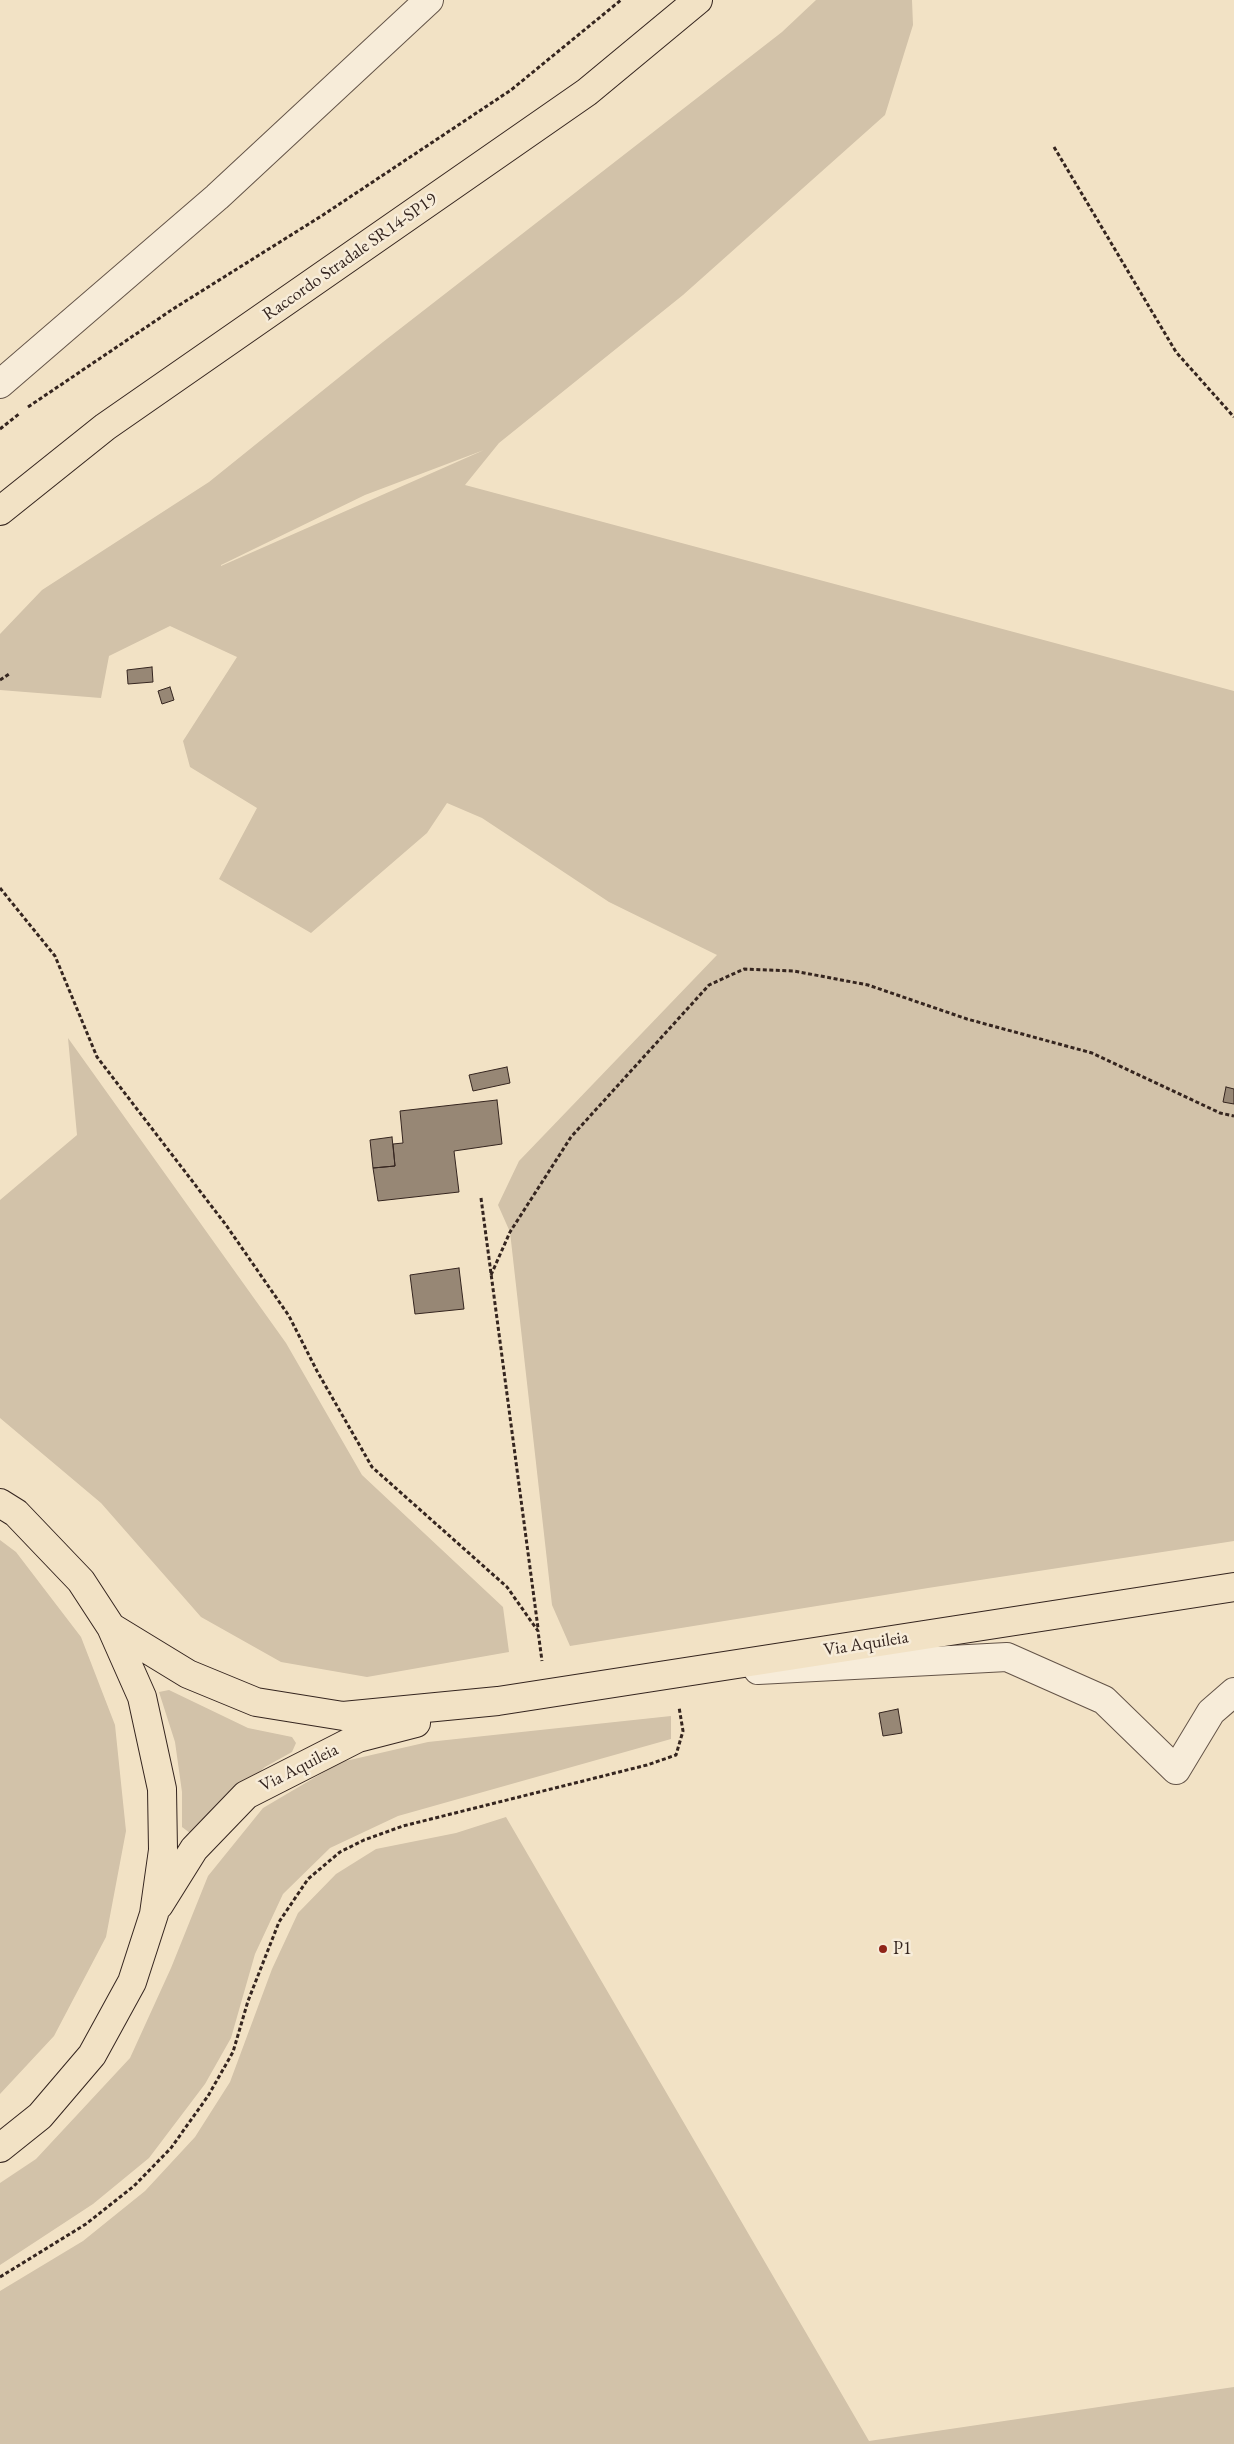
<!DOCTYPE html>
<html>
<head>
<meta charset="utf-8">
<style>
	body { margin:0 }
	canvas { display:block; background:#f2e2c5 }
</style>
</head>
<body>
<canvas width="1234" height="2444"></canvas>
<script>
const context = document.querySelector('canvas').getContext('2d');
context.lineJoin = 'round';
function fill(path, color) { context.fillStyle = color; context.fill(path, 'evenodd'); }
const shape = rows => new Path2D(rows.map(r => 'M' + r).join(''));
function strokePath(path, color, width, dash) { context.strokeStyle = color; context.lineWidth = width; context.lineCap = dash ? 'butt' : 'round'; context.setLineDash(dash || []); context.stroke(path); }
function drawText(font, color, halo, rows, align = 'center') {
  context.font = font + ' "EB Garamond",serif'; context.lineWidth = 5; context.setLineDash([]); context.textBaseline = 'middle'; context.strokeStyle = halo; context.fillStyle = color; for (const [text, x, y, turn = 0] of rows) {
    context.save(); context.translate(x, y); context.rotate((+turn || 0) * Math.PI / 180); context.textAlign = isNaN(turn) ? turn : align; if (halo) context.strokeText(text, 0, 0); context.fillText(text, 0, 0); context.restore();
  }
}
const green = shape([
	[816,0,912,0,913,25,885,115,683,295,499,443,465,485,1234,691,1234,1541,928,1588,570,1646,552,1605,510,1232,498,1205,519,1161,717,955,609,902,482,818,447,803,427,833,311,933,219,879,257,808,190,767,183,741,237,657,170,626,109,656,101,698,0,690,0,634,42,590,209,482,383,342,782,32],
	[484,450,221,566,221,565,365,495],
	[68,1038,286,1343,362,1475,503,1607,509,1652,367,1677,281,1662,201,1617,101,1503,0,1418,0,1200,77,1135],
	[0,1540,16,1552,81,1637,115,1725,126,1831,106,1937,54,2036,0,2094],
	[169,1690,248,1728,292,1737,296,1743,292,1752,265,1767,201,1825,190,1833,182,1827,182,1792,175,1742,159,1692],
	[671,1716,671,1739,398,1816,330,1848,283,1894,255,1954,231,2038,205,2084,149,2158,93,2204,0,2265,0,2183,36,2159,130,2058,171,1968,208,1876,263,1808,341,1762,428,1742],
	[506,1817,869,2441,1234,2387,1234,2444,0,2444,0,2291,83,2241,145,2191,195,2137,230,2082,272,1969,298,1913,336,1874,376,1849,456,1833]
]);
const building = shape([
	[152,667,153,682,128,684,127,670,152,667],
	[170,687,174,700,162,704,158,691,170,687],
	[507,1067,510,1083,473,1091,469,1075,507,1067],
	[1226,1087,1234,1089,1234,1104,1223,1102,1226,1087],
	[497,1100,502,1144,454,1151,459,1192,378,1201,373,1168,395,1166,393,1144,403,1143,400,1111,497,1100],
	[392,1137,395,1166,373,1168,370,1140,392,1137],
	[459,1268,464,1309,415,1314,410,1275,459,1268],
	[898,1709,902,1733,883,1736,879,1713,898,1709]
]);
const path = shape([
	[1054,147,1176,352,1234,417],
	[28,407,173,309,323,215,511,90,621,0],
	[0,429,19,414],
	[0,680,9,674],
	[0,888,55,956,97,1057,226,1225,289,1316,317,1371,372,1467,507,1587,538,1631,542,1661],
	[481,1198,538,1628],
	[491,1275,510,1232,571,1137,709,985,744,969,794,971,868,985,967,1019,1092,1053,1220,1113,1234,1116],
	[0,2277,86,2224,134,2186,171,2148,208,2096,233,2052,248,2001,279,1922,308,1879,340,1852,364,1840,403,1826,647,1765,676,1755,683,1731,679,1707]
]);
const minor = shape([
	[0,384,217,197,429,0],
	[758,1670,1007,1657,1104,1700,1176,1770,1211,1712,1234,1692]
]);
const major = shape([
	[0,511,105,427,587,92,698,0],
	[0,1503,16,1513,81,1581,111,1627,142,1697,162,1789,163,1850,154,1914,132,1982,92,2055,40,2116,0,2148],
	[111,1627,188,1674,256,1702,343,1716,498,1701,1234,1587],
	[159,1905,194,1849,246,1795,358,1738,416,1723]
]);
const markers = [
	[883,1949,5,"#8f2418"]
];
const streetNames = [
	["Raccordo Stradale SR14-SP19",350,257,-35],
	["Via Aquileia",866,1644,-9],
	["Via Aquileia",299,1768,-27]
];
const poiNames = [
	["P1",893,1949]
];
fill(green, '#d2c2a9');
fill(building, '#978775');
strokePath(building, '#35251f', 1);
strokePath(minor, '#645448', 30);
strokePath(major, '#35251f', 30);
strokePath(path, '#35251f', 3, [4, 2.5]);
strokePath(minor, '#f7ecd9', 28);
strokePath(major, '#f2e2c5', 28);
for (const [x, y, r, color] of markers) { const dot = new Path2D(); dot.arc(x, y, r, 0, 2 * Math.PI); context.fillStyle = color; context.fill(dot); strokePath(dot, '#f7ecd9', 2); }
drawText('18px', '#35251f', '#f7ecd9', streetNames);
drawText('18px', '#35251f', '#f7ecd9', poiNames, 'left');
</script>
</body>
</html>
